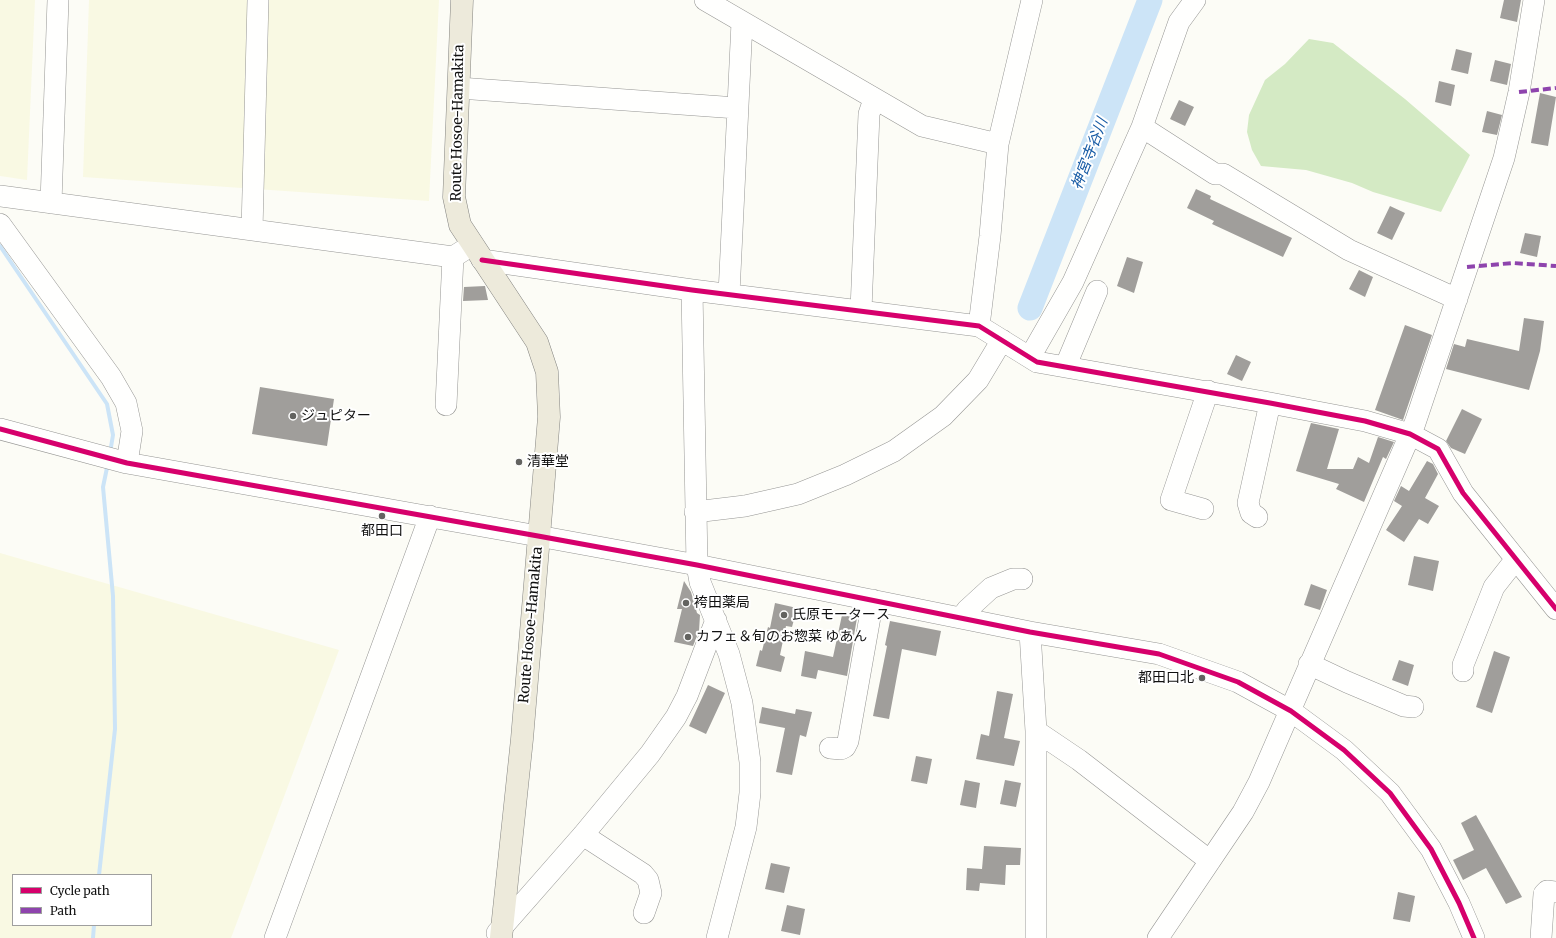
<!DOCTYPE html>
<html>
<head>
<meta charset="utf-8">
<style>
	body { margin:0 }
	#map { position:relative; width:1556px; height:938px; overflow:hidden; background:#fcfcf6; font-family:Merriweather,serif }
	canvas { display:block }
	.legend { position:absolute; left:12px; top:874px; width:140px; height:52px; box-sizing:border-box; background:#fff; border:1px solid #9f9f9f; margin:0; padding:5px 7px; list-style:none; font-size:12px; color:#101010 }
	.legend li { display:flex; align-items:center; gap:8px; height:20px }
	.legend b { width:20px; border:1px solid #9f9f9f }
</style>
</head>
<body>
<div id="map">
<canvas width="1556" height="938"></canvas>
<ul class="legend">
<li><b style="height:5px;background:#d6006c"></b>Cycle path</li>
<li><b style="height:5px;background:#8e44ad"></b>Path</li>
</ul>
</div>
<script>
const context = document.querySelector('canvas').getContext('2d');
context.lineJoin = 'round';
function fill(path, color) { context.fillStyle = color; context.fill(path, 'evenodd'); }
const shape = rows => new Path2D(rows.map(r => 'M' + r).join(''));
function strokePath(path, color, width, dash) { context.strokeStyle = color; context.lineWidth = width; context.lineCap = dash ? 'butt' : 'round'; context.setLineDash(dash || []); context.stroke(path); }
function drawText(font, color, halo, rows, align = 'center') {
  context.font = font + ' Merriweather,"Noto Sans JP",serif'; context.lineWidth = 4; context.setLineDash([]); context.textBaseline = 'middle'; context.strokeStyle = halo; context.fillStyle = color; for (const [text, x, y, turn = 0] of rows) {
    context.save(); context.translate(x, y); context.rotate((+turn || 0) * Math.PI / 180); context.textAlign = isNaN(turn) ? turn : align; if (halo) context.strokeText(text, 0, 0); context.fillText(text, 0, 0); context.restore();
  }
}
const farmland = shape([
	[0,0,35,0,27,180,0,176],
	[89,0,439,0,429,201,83,177],
	[0,553,339,650,231,938,0,938],
	[13,875,151,875,151,925,13,925]
]);
const forest = shape([
	[1309,39,1333,43,1405,99,1470,155,1441,212,1373,192,1352,183,1306,170,1261,166,1252,150,1247,132,1249,115,1265,80,1285,64]
]);
const stream = shape([
	[0,246,107,404,113,435,110,453],
	[99,875,115,729,113,596,103,487,108,463],
	[93,938,94,925]
]);
const river = shape([
	[1030,308,1150,0]
]);
const building = shape([
	[1504,0,1521,0,1517,22,1500,18],
	[1456,49,1472,53,1468,74,1451,70],
	[1495,60,1511,64,1507,85,1490,81],
	[1439,81,1455,85,1451,106,1435,102],
	[1540,93,1556,97,1548,146,1531,143],
	[1179,100,1194,107,1185,126,1170,119],
	[1487,111,1502,115,1497,135,1482,132],
	[1196,189,1211,196,1210,199,1292,238,1283,257,1212,224,1214,221,1187,208],
	[1390,206,1405,213,1392,240,1377,233],
	[1525,233,1541,236,1537,257,1520,253],
	[1127,257,1143,262,1134,293,1117,286],
	[1359,270,1373,277,1365,297,1349,289],
	[485,286,488,300,463,301,464,287],
	[1524,318,1544,321,1540,351,1529,390,1446,369,1454,344,1465,347,1467,339,1519,351],
	[1405,325,1432,335,1403,420,1375,410],
	[1236,355,1251,362,1242,381,1227,374],
	[260,387,334,399,327,446,252,434],
	[1462,409,1482,419,1465,454,1451,448,1446,441],
	[1311,423,1339,429,1327,469,1353,469,1358,457,1369,463,1378,437,1394,442,1386,459,1383,457,1364,502,1336,489,1339,484,1296,471],
	[1427,461,1433,464,1438,474,1425,498,1439,506,1428,524,1419,519,1404,542,1386,530,1402,506,1394,501,1401,486,1409,491],
	[1414,556,1439,561,1433,591,1408,585],
	[684,581,691,592,697,613,700,615,699,631,693,646,674,642,682,609,677,609],
	[1311,584,1327,590,1320,610,1304,605],
	[775,603,797,608,792,627,786,626,780,655,785,657,781,672,756,666,760,650,762,651,768,627,770,628],
	[842,615,857,618,847,676,818,670,816,679,801,676,805,651,833,657],
	[890,621,941,631,936,656,902,649,889,719,873,716,887,646,885,645],
	[1494,651,1510,657,1492,713,1476,707],
	[1399,660,1414,665,1408,686,1392,680],
	[708,685,725,693,706,734,689,726],
	[997,691,1013,694,1004,738,1020,741,1014,766,976,759,981,734,989,736],
	[762,707,795,714,796,709,812,712,806,737,800,735,792,775,776,772,785,728,759,723],
	[916,756,932,759,927,784,911,781],
	[965,780,980,783,976,808,960,805],
	[1005,780,1021,783,1016,807,1000,804],
	[1476,815,1522,897,1506,904,1486,868,1463,880,1453,860,1474,850,1461,823],
	[984,846,1021,848,1020,865,1006,865,1005,885,980,883,979,891,966,890,967,868,982,869],
	[771,863,790,867,784,893,765,889],
	[1398,892,1415,896,1410,922,1393,919],
	[787,905,805,909,800,935,781,931]
]);
const minor = shape([
	[705,0,922,126,998,144],
	[459,88,737,108],
	[1142,127,1215,174,1223,174,1349,250,1457,299],
	[0,196,453,257,472,245],
	[51,203,58,0],
	[0,224,111,377,126,403,132,431,127,463],
	[252,230,258,0],
	[482,260,692,290,979,326,1037,362,1270,403,1365,421,1410,434,1438,449,1463,493,1556,609],
	[692,290,697,565,700,582,729,654,742,703,750,762,750,793,746,827,717,938],
	[729,294,742,22],
	[861,310,869,114,874,99],
	[979,326,990,236,998,144,1032,0],
	[1030,357,1073,282,1142,127,1179,22,1195,0],
	[1066,365,1097,291],
	[446,405,453,257],
	[0,429,127,463,538,536,697,565,1030,632,1159,654,1238,682,1291,711,1344,750,1390,793,1431,849,1459,903,1474,938],
	[1203,509,1171,500,1208,391],
	[695,512,745,506,798,494,845,475,894,451,943,416,978,380,1002,340],
	[1257,517,1251,513,1248,503,1270,403],
	[961,618,967,610,991,588,1013,579,1022,579],
	[1030,632,1036,731,1036,938],
	[1309,664,1347,682,1404,706,1413,707],
	[1463,671,1463,665,1494,587,1516,559],
	[1036,731,1079,760,1210,861],
	[830,748,841,749,845,747,848,741,873,600],
	[583,835,643,874,648,880,651,893,644,913],
	[497,933,583,835,650,754,676,717,687,696,716,620],
	[275,938,430,516],
	[1158,938,1243,812,1259,782,1415,423,1504,158,1519,92,1534,0],
	[1541,938,1544,894,1547,891,1556,892]
]);
const major = shape([
	[462,0,454,197,460,225,537,342,547,372,549,417,522,739,501,938]
]);
const quiet = shape([
	[1519,92,1556,88],
	[1467,267,1513,263,1556,266]
]);
const cycleway = shape([
	[482,260,692,290,979,326,1037,362,1270,403,1365,421,1410,434,1438,449,1463,493,1556,609],
	[0,429,127,463,538,536,697,565,1030,632,1159,654,1238,682,1291,711,1344,750,1390,793,1431,849,1459,903,1474,938]
]);
const markers = [
	[293,416,4,"#636360"],
	[519,462,4,"#636360"],
	[382,516,4,"#636360"],
	[686,603,4,"#636360"],
	[784,615,4,"#636360"],
	[688,637,4,"#636360"],
	[1202,678,4,"#636360"]
];
const streetNames = [
	["Route Hosoe-Hamakita",458,123,-89],
	["Route Hosoe-Hamakita",531,625,-85]
];
const poiNames = [
	["ジュピター",301,416],
	["清華堂",527,462],
	["都田口",382,531,"center"],
	["袴田薬局",694,603],
	["氏原モータース",792,615],
	["カフェ＆旬のお惣菜 ゆあん",696,637],
	["都田口北",1194,678,"right"]
];
const waterNames = [
	["神宮寺谷川",1090,154,-69]
];
fill(farmland, '#f9f9e3');
fill(forest, '#d4eac4');
strokePath(stream, '#cce4f7', 4);
strokePath(river, '#cce4f7', 25);
fill(building, '#a09e9b');
strokePath(minor, '#969694', 22);
strokePath(major, '#848481', 23);
strokePath(minor, '#fffffe', 21);
strokePath(major, '#edeadb', 22);
strokePath(quiet, '#8e44ad', 4, [8, 4]);
strokePath(cycleway, '#d6006c', 5);
for (const [x, y, r, color] of markers) { const dot = new Path2D(); dot.arc(x, y, r, 0, 2 * Math.PI); context.fillStyle = color; context.fill(dot); strokePath(dot, '#fff', 1.5); }
drawText('14px', '#101010', '#fff', streetNames);
drawText('14px', '#101010', '#fff', poiNames, 'left');
drawText('italic 15px', '#175ba5', '#fff', waterNames);
</script>
</body>
</html>
